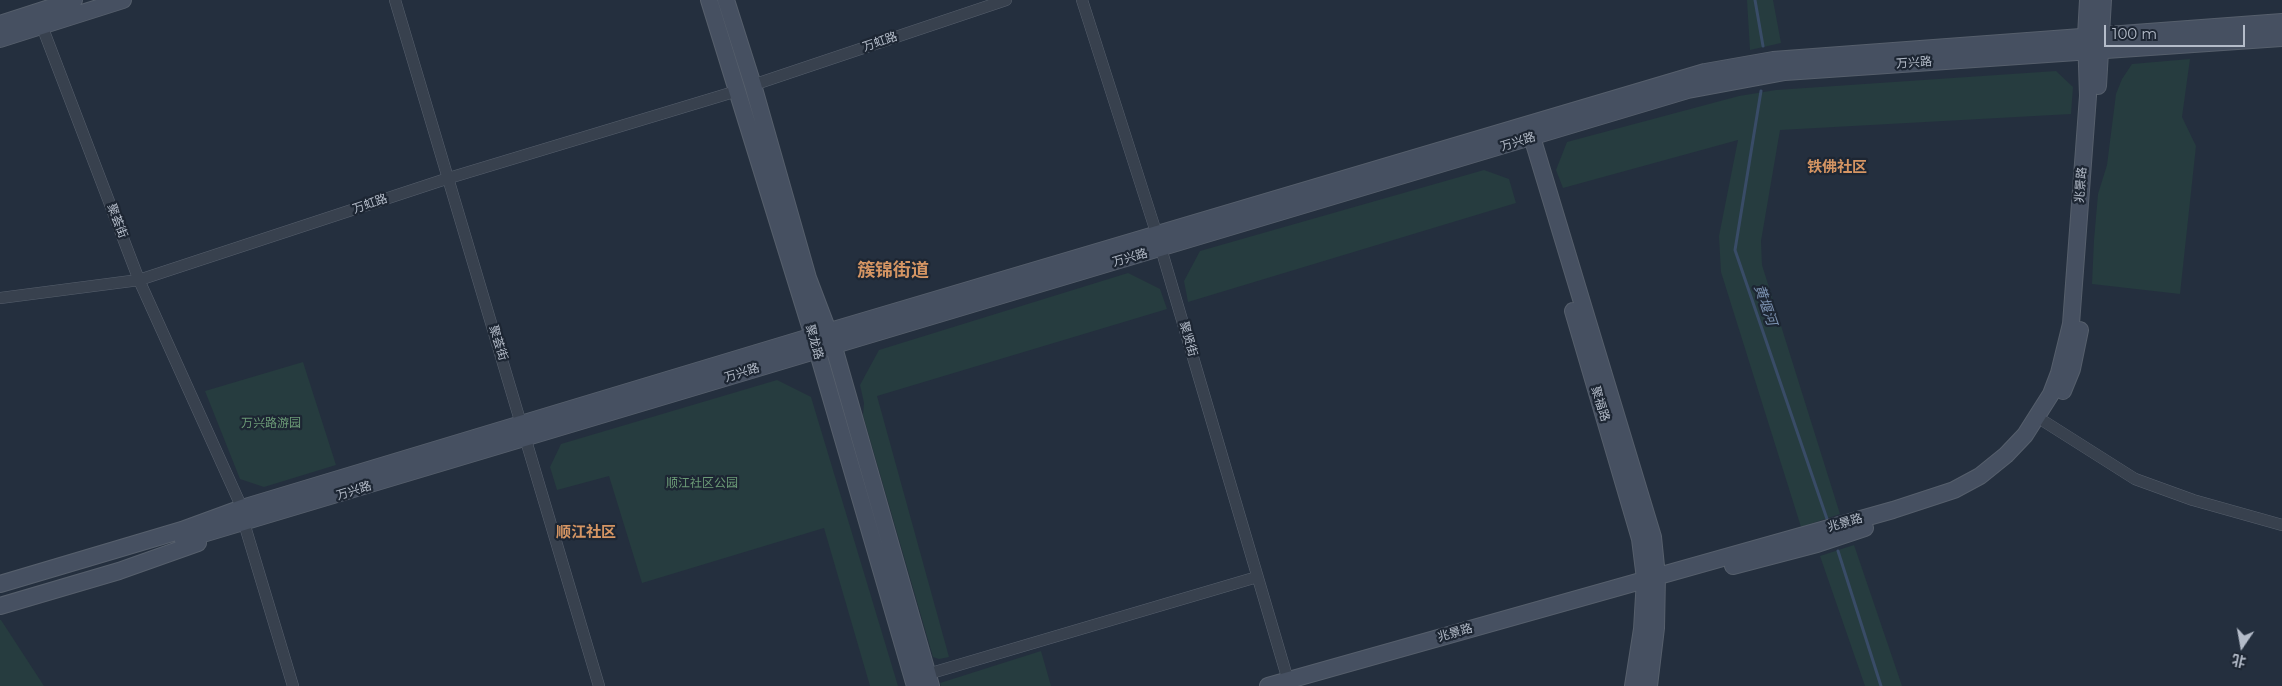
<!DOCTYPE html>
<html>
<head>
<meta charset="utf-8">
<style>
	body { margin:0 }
	#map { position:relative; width:2282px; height:686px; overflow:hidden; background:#242f3e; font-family:Montserrat,"Noto Sans SC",sans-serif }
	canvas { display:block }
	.north { position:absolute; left:2217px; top:621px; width:50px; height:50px; -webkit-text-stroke:4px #1d2633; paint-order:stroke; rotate:192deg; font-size:14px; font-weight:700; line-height:20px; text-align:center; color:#b4bcc9 }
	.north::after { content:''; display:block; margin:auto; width:18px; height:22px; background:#b4bcc9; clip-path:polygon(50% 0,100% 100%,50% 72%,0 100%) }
	.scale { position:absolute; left:2104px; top:25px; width:141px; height:22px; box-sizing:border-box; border:2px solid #b4bcc9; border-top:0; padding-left:6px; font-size:15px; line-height:18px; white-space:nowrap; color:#b4bcc9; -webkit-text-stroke:4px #1d2633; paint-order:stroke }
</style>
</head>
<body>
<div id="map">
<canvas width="2282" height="686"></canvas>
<div class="north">北</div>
<div class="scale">100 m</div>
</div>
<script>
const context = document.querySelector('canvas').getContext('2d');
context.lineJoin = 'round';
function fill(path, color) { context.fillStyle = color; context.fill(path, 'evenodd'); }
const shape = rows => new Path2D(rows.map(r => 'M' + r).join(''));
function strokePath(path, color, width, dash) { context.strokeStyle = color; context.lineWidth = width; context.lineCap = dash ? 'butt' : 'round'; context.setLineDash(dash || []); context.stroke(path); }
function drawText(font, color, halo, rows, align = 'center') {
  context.font = font + ' Montserrat,"Noto Sans SC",sans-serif'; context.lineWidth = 4.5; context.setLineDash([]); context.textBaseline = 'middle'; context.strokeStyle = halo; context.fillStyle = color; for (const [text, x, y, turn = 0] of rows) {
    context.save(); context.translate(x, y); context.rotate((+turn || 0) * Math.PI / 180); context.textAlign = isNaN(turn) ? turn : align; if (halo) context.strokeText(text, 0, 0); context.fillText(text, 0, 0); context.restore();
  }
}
const green = shape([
	[1747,0,1773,0,1781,43,1750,50],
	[2190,59,2182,117,2196,146,2180,294,2092,284,2094,240,2098,194,2107,165,2116,94,2122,79,2132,64],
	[2056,71,2073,87,2071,114,1780,130,1761,241,1762,265,1840,514,1801,527,1721,272,1719,236,1738,140,1563,188,1556,170,1567,142,1739,96,1776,90],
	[1484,170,1509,179,1516,203,1188,302,1184,281,1200,251],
	[1128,273,1160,289,1167,309,877,396,949,657,939,659,933,657,863,415,864,403,860,385,879,350],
	[303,362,336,465,264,487,240,479,205,391],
	[777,380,811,397,898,686,870,686,824,528,642,583,609,476,557,490,550,467,561,444],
	[1854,545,1902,686,1865,686,1820,556],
	[0,620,1,620,44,686,0,686],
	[1041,651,1051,686,941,686,940,683]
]);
const stream = shape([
	[1755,0,1763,46],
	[1761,91,1735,250,1827,519],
	[1838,551,1881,686]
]);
const street = shape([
	[395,0,599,686],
	[1082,0,1157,235,1288,680],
	[40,21,139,280,242,508],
	[753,85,1006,0],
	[0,298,139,280,449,178,737,91],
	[2045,422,2135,479,2193,500,2282,525],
	[244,523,293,686],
	[928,674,1257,577]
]);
const secondary = shape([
	[709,0,813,336,915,686],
	[726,0,753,85,808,278,833,344,931,686],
	[0,24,74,0],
	[0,39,123,0],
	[2098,86,2103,0],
	[1529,127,1653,537,1657,576,1656,628,1649,686],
	[1573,311,1640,539,1645,579,1642,629,1633,686],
	[2063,391,2072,369,2080,330],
	[183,540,1688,90,1785,72,2282,38],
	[1733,566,1817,544,1865,528],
	[0,584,182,530,242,508,813,336,1705,72,1773,60,2282,22],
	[0,606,119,571,198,543],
	[1268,686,1893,510,1954,490,1980,476,2006,455,2025,435,2051,394,2059,373,2071,324,2088,96,2086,36,2088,0]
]);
const streetNames = [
	["万虹路",880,42,-19],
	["万兴路",1914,63,-4],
	["万兴路",1518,142,-17],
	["兆景路",2081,185,-85],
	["万虹路",370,204,-19],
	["聚荟街",117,221,69],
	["万兴路",1130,258,-16],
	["聚贤街",1188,339,74],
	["聚龙路",814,342,74],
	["聚荟街",498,343,73],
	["万兴路",742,373,-17],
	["聚福路",1600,404,73],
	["万兴路",354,491,-17],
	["兆景路",1845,523,-16],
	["兆景路",1455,633,-16]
];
const parkNames = [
	["万兴路游园",271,423],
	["顺江社区公园",702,483]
];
const waterNames = [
	["黄堰河",1765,305,71]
];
const quarterNames = [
	["铁佛社区",1837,168],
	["顺江社区",586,533]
];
const districtNames = [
	["簇锦街道",893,271]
];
fill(green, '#263c3f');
strokePath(stream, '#394c67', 3);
strokePath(street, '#565f6c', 12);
strokePath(secondary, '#565f6c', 18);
strokePath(street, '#38414e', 11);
strokePath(secondary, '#465061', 16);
drawText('12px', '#b4bcc9', '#1d2633', streetNames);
drawText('12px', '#6b9a76', '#1d2633', parkNames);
drawText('italic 14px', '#7c92b1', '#1d2633', waterNames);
drawText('bold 15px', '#d59563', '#1d2633', quarterNames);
drawText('bold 18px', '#d59563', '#1d2633', districtNames);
</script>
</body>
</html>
